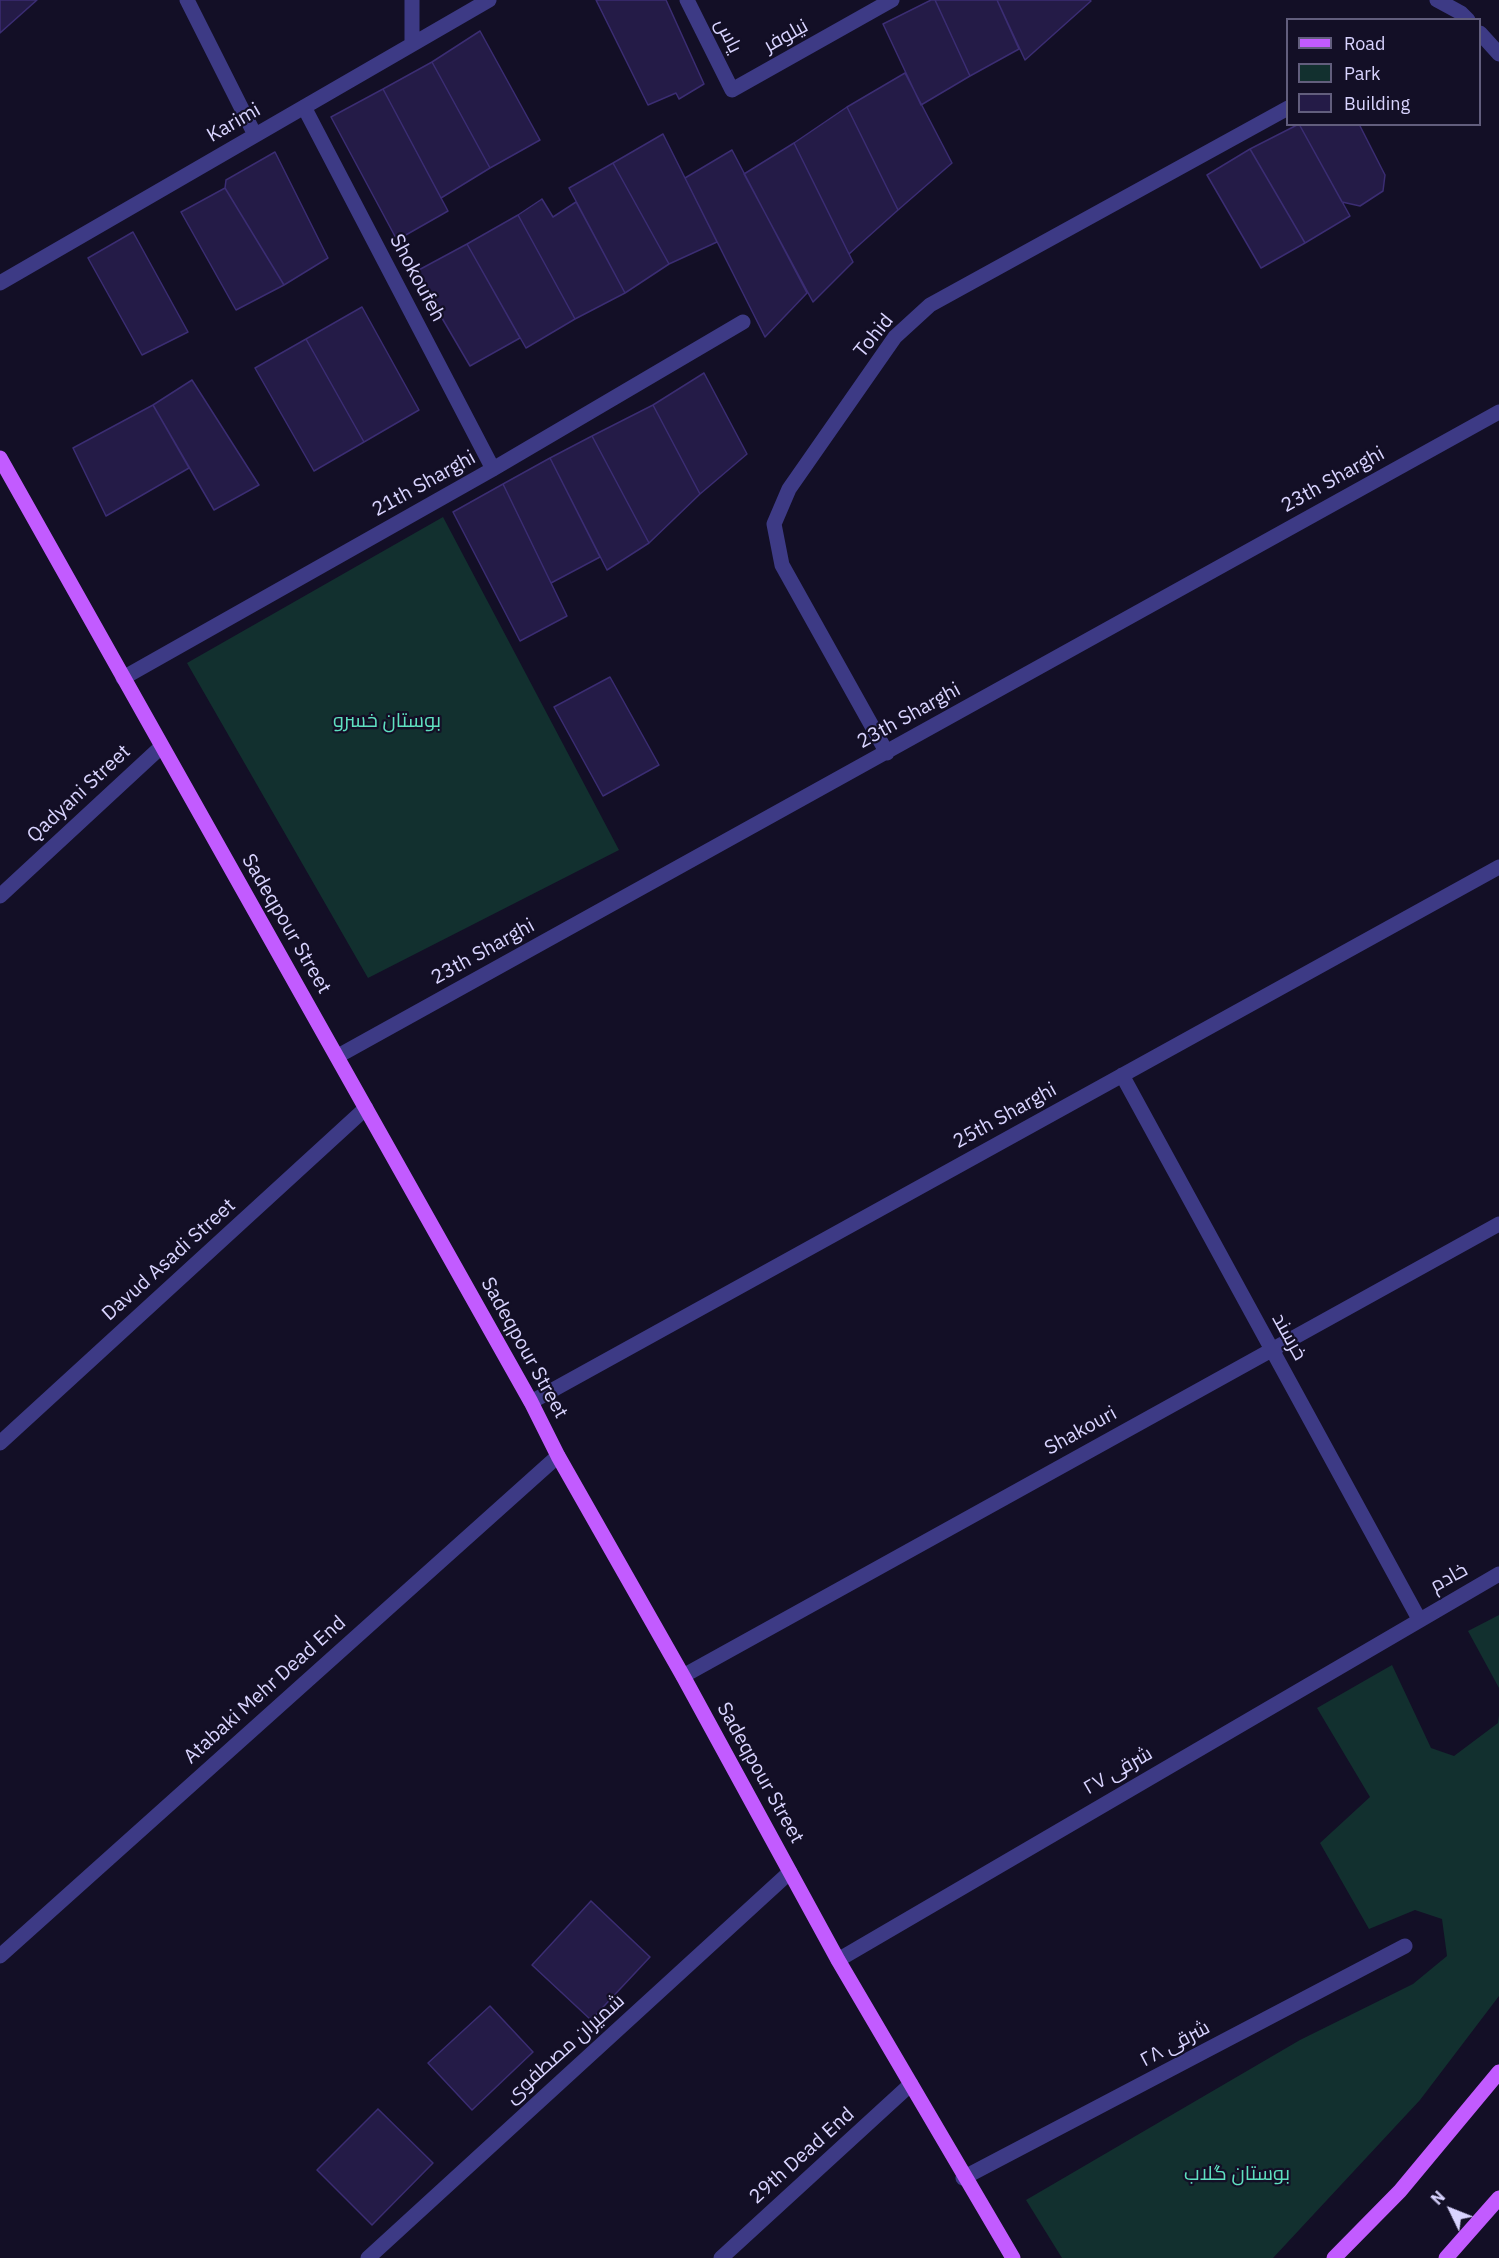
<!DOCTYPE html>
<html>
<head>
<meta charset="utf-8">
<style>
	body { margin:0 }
	#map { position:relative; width:1499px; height:2258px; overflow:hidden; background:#130f26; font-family:"IBM Plex Sans",sans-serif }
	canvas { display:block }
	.legend { position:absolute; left:1286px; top:18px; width:195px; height:108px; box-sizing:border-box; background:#130f26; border:2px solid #625e7d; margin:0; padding:8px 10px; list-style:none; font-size:18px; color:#d9d4ff }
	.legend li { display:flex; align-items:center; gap:12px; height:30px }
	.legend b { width:30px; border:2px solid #625e7d }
	.north { position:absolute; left:1421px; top:2180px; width:60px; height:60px; -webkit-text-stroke:4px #130f26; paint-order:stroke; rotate:313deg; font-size:16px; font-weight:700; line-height:24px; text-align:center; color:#d9d4ff }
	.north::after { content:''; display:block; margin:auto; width:21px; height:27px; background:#d9d4ff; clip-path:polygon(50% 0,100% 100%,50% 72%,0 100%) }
</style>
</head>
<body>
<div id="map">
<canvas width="1499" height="2258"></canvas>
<ul class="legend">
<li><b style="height:8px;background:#c25bff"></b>Road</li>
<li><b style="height:16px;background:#12302f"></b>Park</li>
<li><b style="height:16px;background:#241b47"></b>Building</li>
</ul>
<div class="north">N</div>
</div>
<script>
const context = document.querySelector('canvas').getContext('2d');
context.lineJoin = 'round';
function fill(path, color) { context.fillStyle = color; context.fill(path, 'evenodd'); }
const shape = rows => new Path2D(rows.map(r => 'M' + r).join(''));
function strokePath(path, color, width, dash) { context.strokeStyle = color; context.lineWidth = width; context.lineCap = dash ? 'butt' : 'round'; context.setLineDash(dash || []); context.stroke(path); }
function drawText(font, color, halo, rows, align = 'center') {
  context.font = font + ' "IBM Plex Sans",Cairo,sans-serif'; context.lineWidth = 4.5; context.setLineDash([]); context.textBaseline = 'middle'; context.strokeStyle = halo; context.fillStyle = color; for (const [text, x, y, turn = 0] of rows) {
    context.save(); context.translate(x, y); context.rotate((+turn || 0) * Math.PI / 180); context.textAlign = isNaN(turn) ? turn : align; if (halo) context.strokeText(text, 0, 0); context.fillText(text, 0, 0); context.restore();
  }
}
const green = shape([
	[443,517,619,850,368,978,187,663],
	[1499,1615,1499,1688,1468,1631],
	[1392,1665,1431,1748,1454,1756,1498,1723,1499,1715,1499,1996,1420,2100,1273,2258,1062,2258,1026,2200,1300,2040,1413,1984,1447,1956,1442,1919,1415,1910,1369,1929,1320,1843,1370,1797,1317,1708]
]);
const building = shape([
	[0,0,37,0,0,33,0,0],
	[596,0,666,0,704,84,679,99,676,93,648,105,596,0],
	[931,0,935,0,970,76,921,105,883,24,931,0],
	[935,0,997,0,1019,49,970,76,935,0],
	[997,0,1090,0,1091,1,1025,60,997,0],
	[480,31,540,140,490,168,432,62,480,31],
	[432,62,490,168,441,198,383,89,432,62],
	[905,73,952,163,898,210,847,107,905,73],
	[383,89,448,211,397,240,331,117,383,89],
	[847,107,898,210,849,254,794,143,847,107],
	[1299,124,1350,216,1305,243,1250,149,1299,124],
	[1299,124,1359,124,1385,175,1383,191,1360,206,1342,202,1299,124],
	[663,134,717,242,669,264,613,163,663,134],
	[794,143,853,262,813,302,744,174,794,143],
	[1250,149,1305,243,1261,268,1207,175,1250,149],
	[732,150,807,293,765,337,685,178,732,150],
	[275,152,328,258,284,285,225,188,226,180,275,152],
	[613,163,669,264,625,293,569,188,613,163],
	[225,188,284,285,236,310,181,212,225,188],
	[542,199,553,217,576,202,625,293,575,319,518,215,542,199],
	[518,215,575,319,526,348,467,244,518,215],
	[133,232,188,332,142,355,88,258,133,232],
	[467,244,520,338,470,366,415,272,467,244],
	[362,307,419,410,364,442,306,339,362,307],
	[306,339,364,442,314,471,255,368,306,339],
	[704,373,747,454,700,494,653,405,704,373],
	[192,380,259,485,214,510,153,405,192,380],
	[153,405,189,468,106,516,73,448,153,405],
	[653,405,700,494,649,543,592,436,653,405],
	[592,436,649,543,607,570,550,458,592,436],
	[550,458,600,557,551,583,503,484,550,458],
	[503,484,567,616,520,641,453,512,503,484],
	[610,677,659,765,603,796,554,707,610,677],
	[591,1901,650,1957,591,2020,532,1965,591,1901],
	[490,2006,533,2052,472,2110,428,2063,490,2006],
	[378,2109,433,2163,372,2225,317,2170,378,2109]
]);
const minor = shape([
	[187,0,255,135],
	[687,0,732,90,892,0],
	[1437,0,1461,13,1468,20],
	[1480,33,1499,54],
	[412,44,412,0],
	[304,107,493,469],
	[0,283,489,0],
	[123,678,493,469,743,322],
	[887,753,782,565,774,524,789,489,895,337,930,305,1288,108],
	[0,896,161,747],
	[338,1056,1499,412],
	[1122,1075,1419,1619],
	[531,1402,1499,867],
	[0,1443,366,1108],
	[683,1676,1499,1224],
	[0,1956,558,1456],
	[838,1960,1499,1574],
	[963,2178,1405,1946],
	[368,2258,790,1872],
	[721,2258,911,2084]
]);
const major = shape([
	[0,458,531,1402,558,1456,683,1676,838,1960,1013,2258],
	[1334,2258,1400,2191,1499,2072],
	[1446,2258,1499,2198]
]);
const streetNames = [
	["یاس",728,36,63],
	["نیلوفر",786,36,-29],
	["Karimi",234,123,-30],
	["Shokoufeh",417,278,62],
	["Tohid",874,336,-51],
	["23th Sharghi",1333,480,-29],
	["21th Sharghi",424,484,-29],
	["23th Sharghi",909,716,-29],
	["Qadyani Street",79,794,-43],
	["Sadeqpour Street",286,924,60],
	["23th Sharghi",483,952,-29],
	["25th Sharghi",1005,1116,-29],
	["Davud Asadi Street",169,1260,-42],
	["خرسند",1289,1337,61],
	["Sadeqpour Street",524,1348,61],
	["Shakouri",1081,1431,-29],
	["خادم",1449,1578,-29],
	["Atabaki Mehr Dead End",265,1690,-42],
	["۲۷ شرقی",1118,1771,-30],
	["Sadeqpour Street",760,1773,61],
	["۲۸ شرقی",1175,2044,-28],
	["شمیران مصطفوی",565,2049,-42],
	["29th Dead End",802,2156,-42]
];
const parkNames = [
	["بوستان خسرو",387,721],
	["بوستان گلاب",1237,2174]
];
fill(green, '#12302f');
fill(building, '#241b47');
strokePath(building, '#3b2d73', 1.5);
strokePath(minor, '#3d3a85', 15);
strokePath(major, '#c25bff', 15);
drawText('20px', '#d9d4ff', '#130f26', streetNames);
drawText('20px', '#5fe0c0', '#130f26', parkNames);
</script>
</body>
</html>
